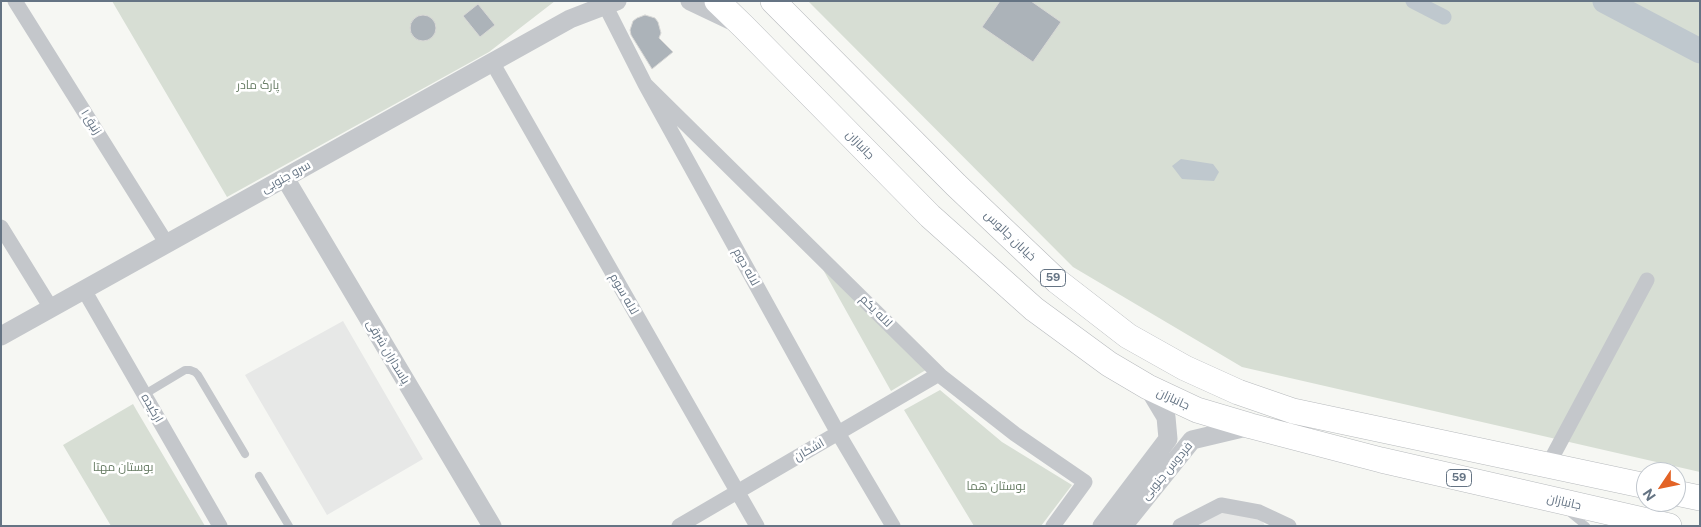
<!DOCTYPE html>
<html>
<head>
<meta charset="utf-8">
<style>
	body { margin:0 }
	#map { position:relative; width:1701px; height:527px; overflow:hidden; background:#f6f7f3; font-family:"Public Sans",sans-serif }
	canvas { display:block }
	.frame { position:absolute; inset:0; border:2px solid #657484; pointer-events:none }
	.north { position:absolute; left:1636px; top:462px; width:50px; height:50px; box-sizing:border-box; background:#fff; border:1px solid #c1c7ce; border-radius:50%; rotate:236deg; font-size:14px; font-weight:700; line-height:20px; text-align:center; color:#657484 }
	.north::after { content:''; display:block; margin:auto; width:18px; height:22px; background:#e36326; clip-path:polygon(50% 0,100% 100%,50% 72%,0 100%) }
</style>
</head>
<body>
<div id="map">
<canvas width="1701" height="527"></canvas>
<div class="frame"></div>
<div class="north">N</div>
</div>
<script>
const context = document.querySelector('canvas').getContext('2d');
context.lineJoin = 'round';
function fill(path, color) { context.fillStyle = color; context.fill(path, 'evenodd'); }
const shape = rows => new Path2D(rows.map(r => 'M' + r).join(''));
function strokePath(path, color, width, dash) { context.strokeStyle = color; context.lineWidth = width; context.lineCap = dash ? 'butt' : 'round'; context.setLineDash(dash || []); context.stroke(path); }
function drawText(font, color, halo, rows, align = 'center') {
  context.font = font + ' "Public Sans",Cairo,sans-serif'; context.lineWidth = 5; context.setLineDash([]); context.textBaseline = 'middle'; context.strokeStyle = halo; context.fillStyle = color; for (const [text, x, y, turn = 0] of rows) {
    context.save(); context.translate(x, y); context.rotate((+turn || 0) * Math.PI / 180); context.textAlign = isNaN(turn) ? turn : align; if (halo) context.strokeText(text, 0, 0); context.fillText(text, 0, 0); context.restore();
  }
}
const built = shape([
	[343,321,423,459,327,515,245,375],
	[1222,511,1261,518,1265,526,1192,526]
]);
const green = shape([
	[112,1,555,1,489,52,227,197],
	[808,1,1700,1,1700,472,1242,367,1073,267],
	[811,248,929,368,891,391],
	[940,390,1002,442,1072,485,1041,526,974,526,904,410],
	[133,404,137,411,205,526,111,526,63,445]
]);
const water = shape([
	[1181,159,1213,164,1219,172,1214,181,1182,179,1172,166]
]);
const canal = shape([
	[1413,1,1444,17]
]);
const river = shape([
	[1605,1,1700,51]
]);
const building = shape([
	[1000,1,1031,1,1061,22,1033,62,982,27,1000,1],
	[478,4,495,25,480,37,463,16,478,4],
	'410 28a13 13 0 1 1 26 0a13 13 0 1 1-26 0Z',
	[645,15,655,18,658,22,661,33,659,38,673,52,652,69,631,35,630,30,633,21,637,18,645,15]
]);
const service = shape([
	[145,394,185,370,190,370,195,372,198,375,245,454],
	[259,476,289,526],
	[1570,513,1586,526]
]);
const minor = shape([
	[15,1,167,244],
	[605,5,645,84,838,433,893,526],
	[492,62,757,526],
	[645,84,942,377,1015,434,1085,482,1053,526],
	[1,227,51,308],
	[84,290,220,526],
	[1548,465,1647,280],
	[679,526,939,374],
	[1180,526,1221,505,1259,512,1289,526]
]);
const tertiary = shape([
	[690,1,730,20],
	[285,178,492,526],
	[1,336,570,19,617,1],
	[1102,526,1168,439,1166,417,1148,387],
	[1123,526,1192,440,1251,426]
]);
const trunk = shape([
	[717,1,744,27,930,216,1034,309,1109,364,1148,387,1197,410,1251,426,1381,460,1669,526],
	[773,1,956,185,1057,281,1128,336,1185,368,1238,392,1293,411,1646,486],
	[1676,493,1700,498]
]);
const shields = [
	[1053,278,25],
	[1459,478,25]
];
const shieldNames = [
	["59",1053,278],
	["59",1459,478]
];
const parkNames = [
	["پارک مادر",258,85],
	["بوستان مهتا",123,467],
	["بوستان هما",996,486]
];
const streetNames = [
	["زنبق ۱",91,122,58],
	["جانبازان",860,145,46],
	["سرو جنوبی",286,177,-29],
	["خیابان چالوس",1010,236,44],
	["لاله دوم",746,267,61],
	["لاله سوم",624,294,60],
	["لاله یکم",876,311,45],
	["پاسداران شرقی",388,352,59],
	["جانبازان",1173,399,25],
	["ارکیده",152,408,60],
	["اشکان",809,450,-30],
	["فردوس جنوبی",1167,471,-50],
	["جانبازان",1564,502,13]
];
fill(built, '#e7e8e7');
fill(green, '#d7ded4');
fill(water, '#bfc8ce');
strokePath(canal, '#bfc8ce', 15);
strokePath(river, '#bfc8ce', 25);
fill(building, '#acb3b9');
strokePath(building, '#d8d8d6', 1);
strokePath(trunk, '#b7babd', 26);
strokePath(service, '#c4c7cb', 8);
strokePath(minor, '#c4c7cb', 15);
strokePath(tertiary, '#c4c7cb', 19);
strokePath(trunk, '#fff', 25);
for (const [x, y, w] of shields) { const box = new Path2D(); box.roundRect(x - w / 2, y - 8.5, w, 17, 4); context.fillStyle = '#fff'; context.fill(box); strokePath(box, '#657484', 1); }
drawText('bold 11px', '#657484', null, shieldNames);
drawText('12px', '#677c64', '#fff', parkNames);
drawText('12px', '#657484', '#fff', streetNames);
</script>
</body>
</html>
